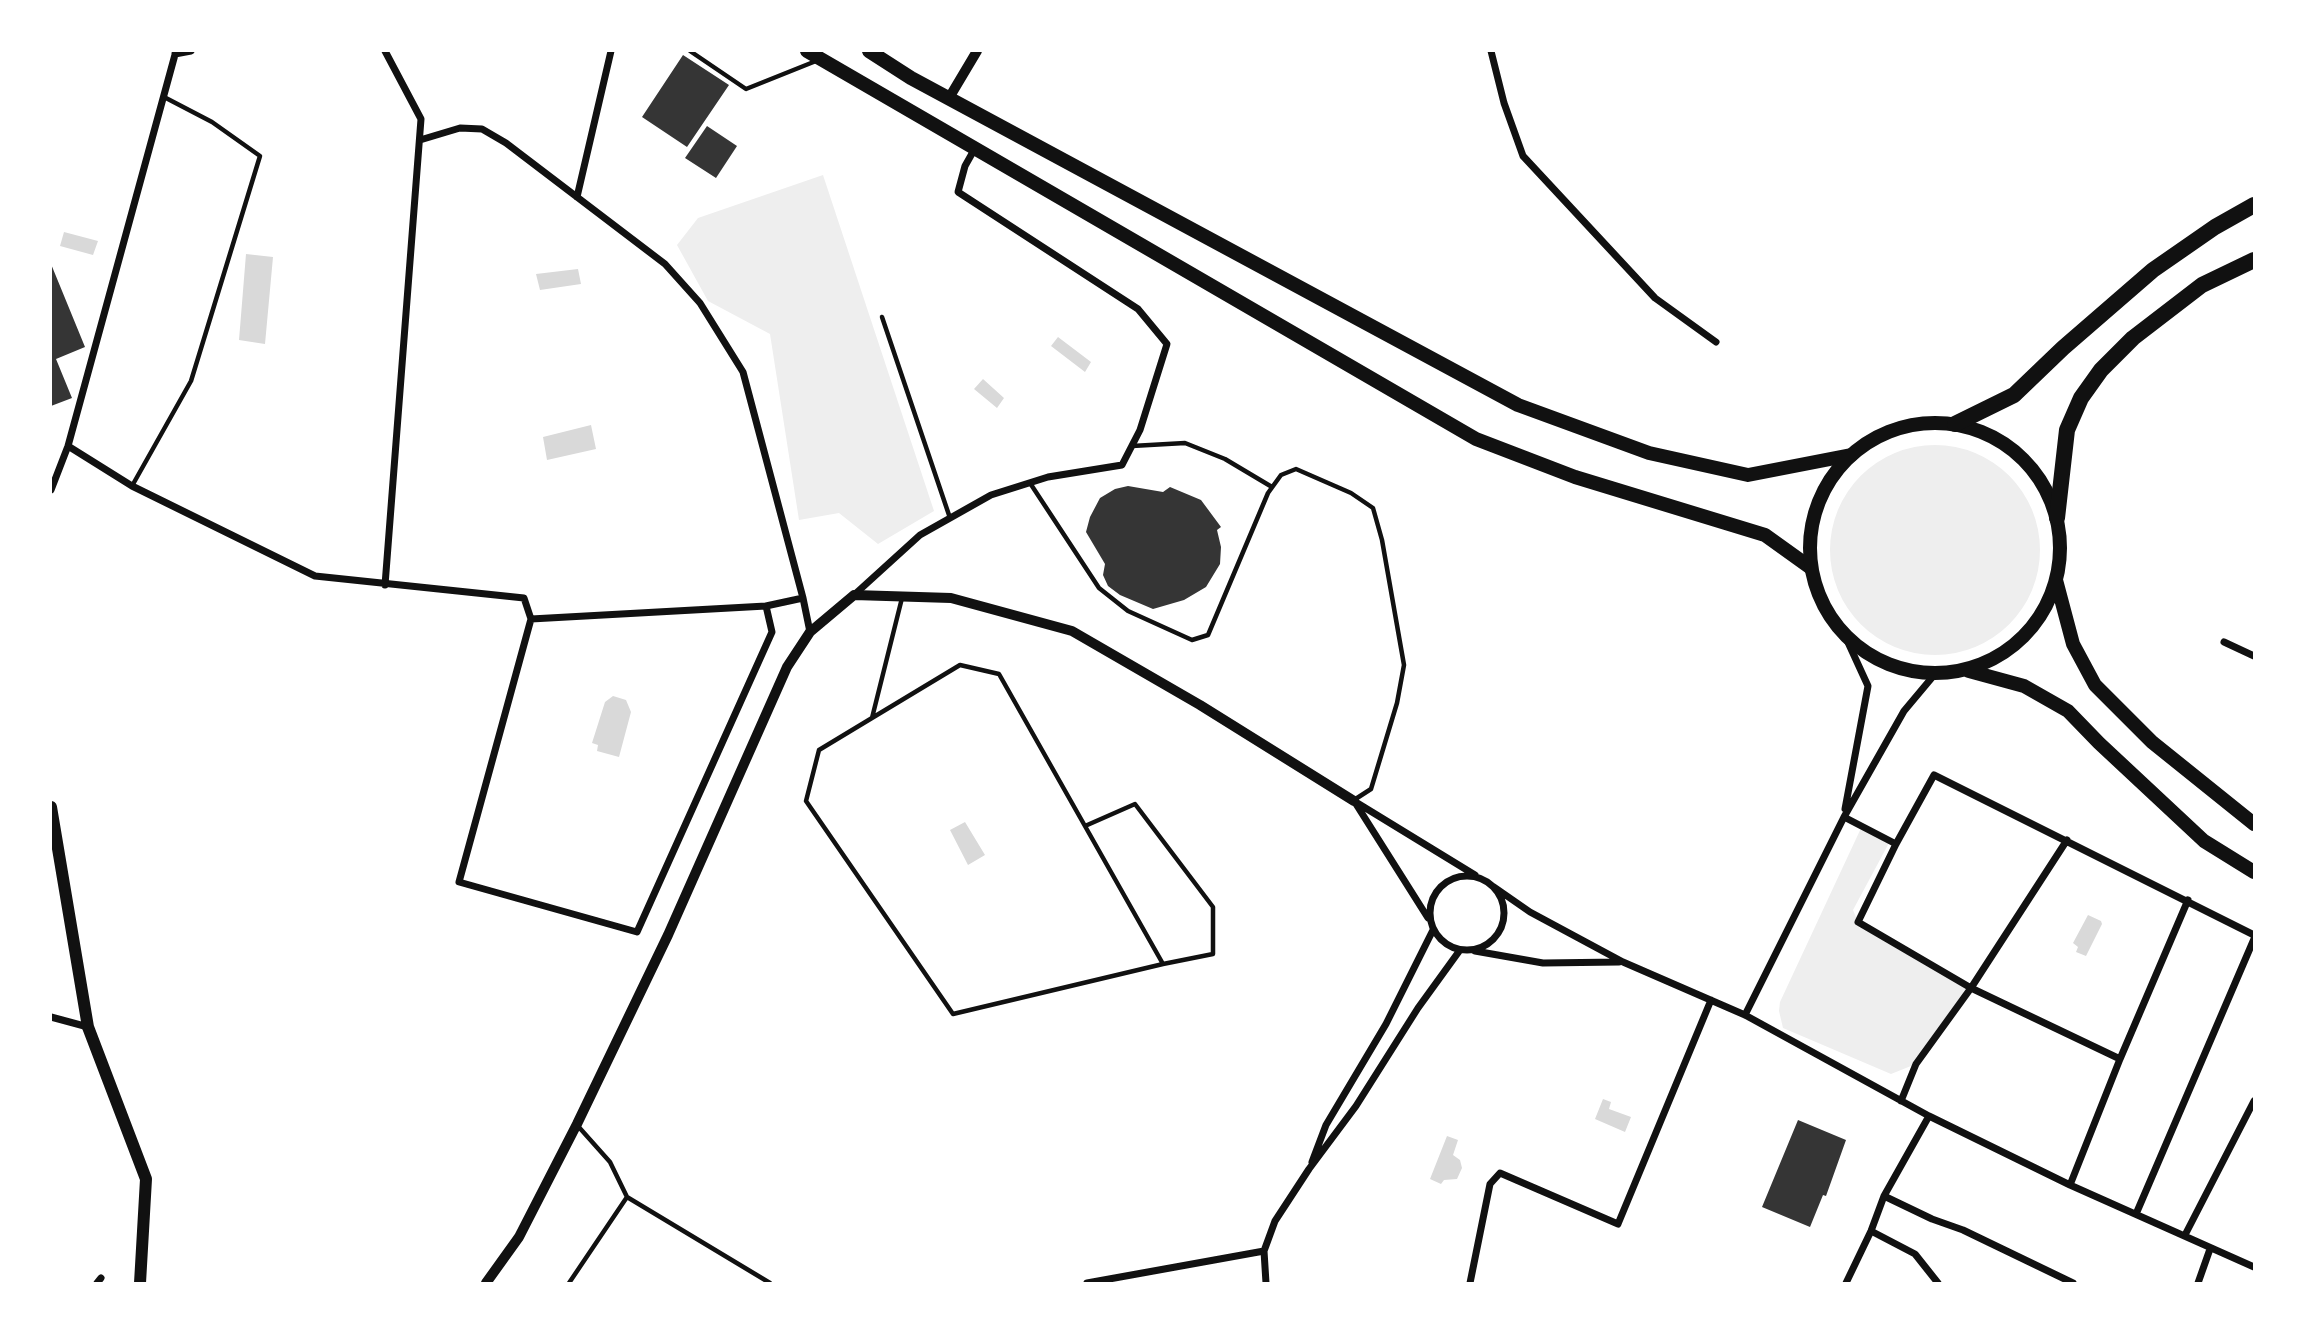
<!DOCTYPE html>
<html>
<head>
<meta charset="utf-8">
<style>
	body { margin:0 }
	#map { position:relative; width:2305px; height:1334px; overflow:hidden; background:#fff; font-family:Georgia,serif }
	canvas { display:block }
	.frame { position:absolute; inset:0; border:52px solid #fff; pointer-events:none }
</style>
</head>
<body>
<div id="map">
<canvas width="2305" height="1334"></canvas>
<div class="frame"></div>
</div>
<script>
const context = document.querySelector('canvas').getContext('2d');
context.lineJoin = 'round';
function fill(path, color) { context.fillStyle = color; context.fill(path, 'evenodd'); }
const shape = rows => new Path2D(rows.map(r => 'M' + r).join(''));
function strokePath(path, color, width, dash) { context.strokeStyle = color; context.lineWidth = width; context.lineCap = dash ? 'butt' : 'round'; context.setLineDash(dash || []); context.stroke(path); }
const green = shape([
	[823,175,934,511,878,544,839,513,799,520,770,334,708,301,677,245,698,218],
	'1830 550a105 105 0 1 1 210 0a105 105 0 1 1-210 0Z',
	[1862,826,1890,841,1853,910,1858,922,1971,988,1916,1064,1891,1074,1783,1028,1779,1011,1780,1002]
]);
const water = shape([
	[64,232,98,241,93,255,60,246],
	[246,254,273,257,265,344,239,340],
	[578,269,581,284,540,290,536,274],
	[1058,337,1091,362,1085,372,1051,346],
	[983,379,1004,398,997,408,974,389],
	[591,425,596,449,547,460,543,437],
	[613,696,626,700,631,712,619,757,597,751,598,745,592,743,605,702],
	[965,822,985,855,968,865,950,830],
	[2088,915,2101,921,2102,924,2086,956,2076,952,2078,947,2073,943],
	[1603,1099,1611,1102,1609,1109,1631,1117,1625,1132,1595,1119],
	[1447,1136,1458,1140,1453,1155,1460,1160,1462,1168,1457,1179,1444,1180,1441,1184,1430,1179]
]);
const building = shape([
	[683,55,729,85,687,147,642,117],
	[707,126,737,146,716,178,685,158],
	[51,264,85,347,56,359,72,398,51,406],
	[1128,486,1163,492,1170,487,1201,500,1221,527,1217,530,1221,547,1220,564,1206,587,1184,600,1153,609,1120,595,1108,586,1103,575,1105,564,1086,532,1090,517,1100,498,1115,489],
	[1798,1120,1846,1140,1826,1196,1823,1195,1810,1227,1762,1207]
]);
const service = shape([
	[690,51,746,89,816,61],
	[882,317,950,518],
	[1132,446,1185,443,1225,459,1272,487],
	[1030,483,1099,588,1128,611,1192,640,1208,635,1268,493,1281,475,1296,469,1351,493,1373,508,1382,540,1404,665,1397,703,1371,789,1354,800],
	[132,486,191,381,260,156,212,122,164,97],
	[872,718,960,665,999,674,1163,964,953,1014,806,801,819,750,872,718,902,598],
	[1085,826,1135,804,1213,907,1213,954,1163,964],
	[577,1125,610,1162,627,1197],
	[569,1283,627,1197,770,1283]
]);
const minor = shape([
	[1491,51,1504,103,1523,156,1655,298,1716,342],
	[175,54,191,51],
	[420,140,460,128,482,129,506,143,665,264,700,303,743,372,803,598],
	[577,197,611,51],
	[68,446,132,486,315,576,524,598,531,619,766,606,803,598,810,632],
	[51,490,68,446,176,51],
	[385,585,421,119,385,51],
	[854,595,920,535,991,495,1048,477,1122,465,1140,430,1167,344,1138,309,958,192,965,166,974,150],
	[531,619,459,882,637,932,772,632,766,606],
	[2224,642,2254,656],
	[1354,801,1475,875],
	[1356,804,1428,918],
	[1845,809,1868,686,1846,638],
	[1844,817,1896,844],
	'1430 913a37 37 0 1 1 74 0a37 37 0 1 1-74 0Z',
	[1494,887,1530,912,1623,962,1745,1015,1929,1116,2070,1185,2254,1267],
	[1475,951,1543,963,1619,962],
	[1745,1015,1844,817,1904,711,1935,674],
	[51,1017,88,1027],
	[2120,1059,1971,988,1858,922,1896,844,1934,775,2254,935],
	[1901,1101,1916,1064,1971,988,2067,840],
	[1312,1162,1326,1125,1386,1024,1433,930],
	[2070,1185,2120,1059,2188,900],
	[1884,1196,1932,1219,1963,1230,2073,1283],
	[2136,1214,2254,939],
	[1871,1231,1915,1254,1938,1283],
	[2185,1235,2254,1101],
	[97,1283,101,1278],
	[1087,1283,1264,1251],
	[1266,1283,1264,1251,1275,1221,1309,1169,1356,1106,1418,1008,1460,950],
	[1470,1283,1490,1184,1500,1173,1618,1224,1711,1000],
	[1846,1283,1871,1231,1884,1196,1929,1116],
	[2198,1283,2210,1249]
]);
const tertiary = shape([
	[949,98,977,51],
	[486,1283,519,1237,577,1124,668,935,787,667,810,632,854,595,951,598,1072,631,1200,705,1354,801]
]);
const secondary = shape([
	[51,807,88,1027,146,1179,140,1283]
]);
const primary = shape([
	[807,51,1476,439,1575,477,1765,535,1811,568],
	[869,51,911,78,1518,405,1649,453,1748,475,1851,455]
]);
const trunk = shape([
	'1810 548a125 125 0 1 1 250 0a125 125 0 1 1-250 0Z',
	[2056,580,2073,644,2095,685,2152,742,2254,824],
	[1969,671,2024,686,2068,711,2099,743,2204,841,2254,872]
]);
const motorway = shape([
	[1955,424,2014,395,2063,348,2153,270,2215,227,2254,205],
	[2057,518,2067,430,2081,398,2101,370,2133,338,2202,285,2254,260]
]);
fill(green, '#eee');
fill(water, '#d9d9d9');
fill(building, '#353535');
strokePath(service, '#111', 4.5);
strokePath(minor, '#111', 7);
strokePath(tertiary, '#111', 10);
strokePath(secondary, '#111', 12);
strokePath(primary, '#111', 14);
strokePath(trunk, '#111', 14);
strokePath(motorway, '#111', 16);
</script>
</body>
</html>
